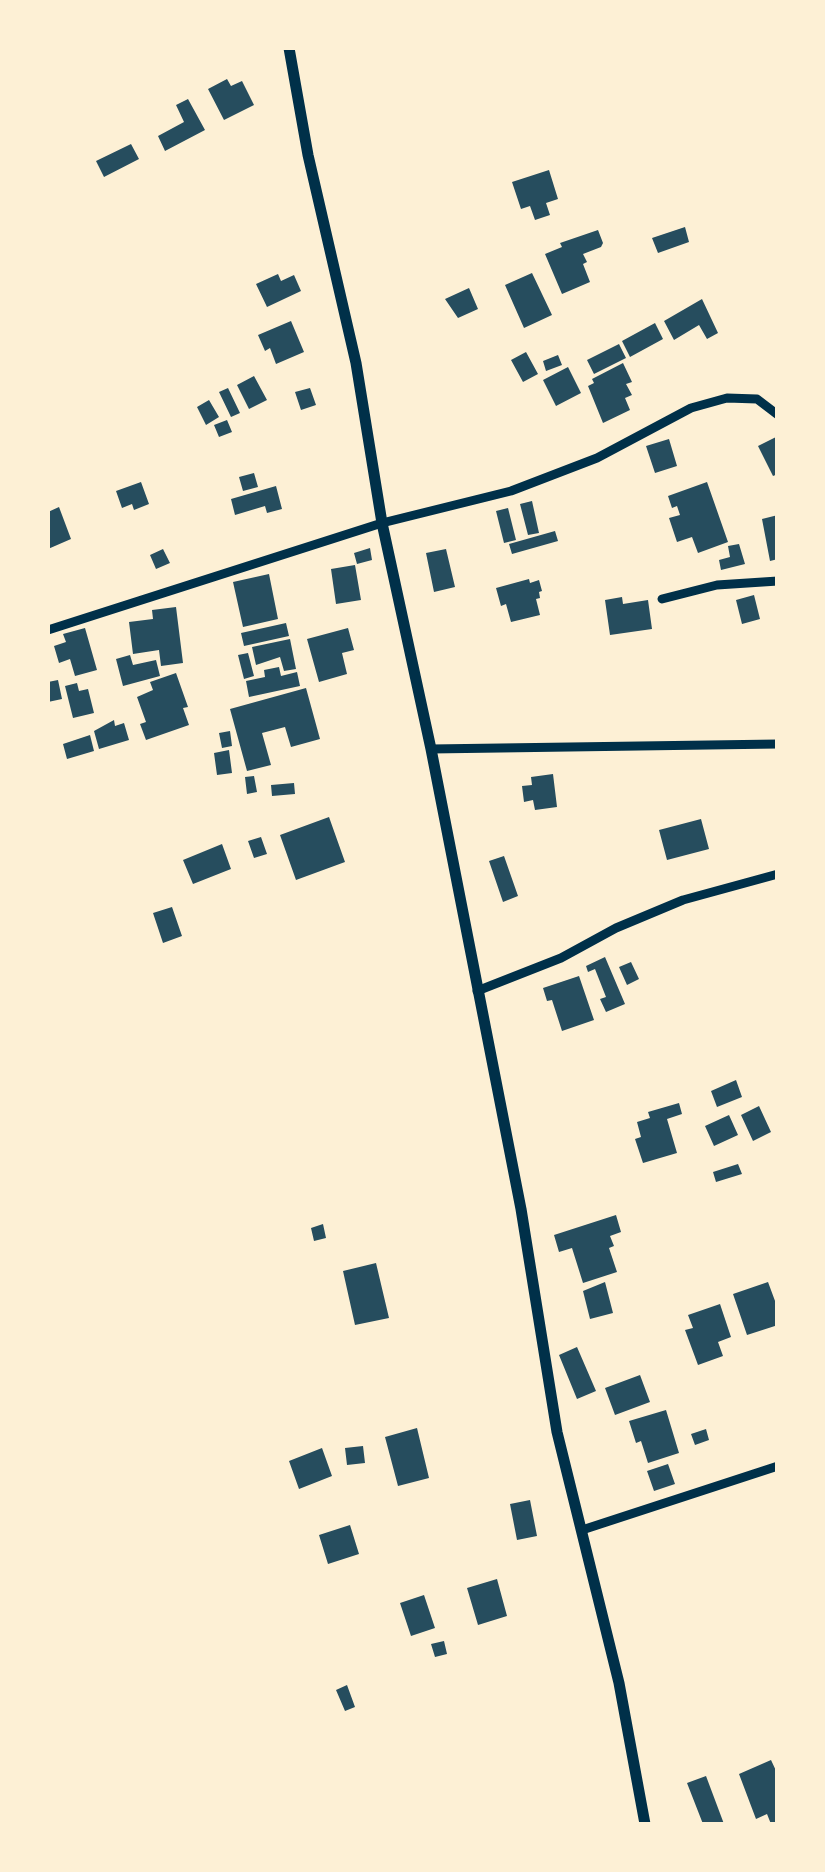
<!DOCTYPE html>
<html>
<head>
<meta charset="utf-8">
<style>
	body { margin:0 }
	#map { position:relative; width:825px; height:1872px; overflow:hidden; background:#fdf0d5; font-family:Mulish,sans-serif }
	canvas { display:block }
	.frame { position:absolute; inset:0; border:50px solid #fdf0d5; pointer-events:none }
</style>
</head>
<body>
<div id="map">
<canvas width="825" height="1872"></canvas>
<div class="frame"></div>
</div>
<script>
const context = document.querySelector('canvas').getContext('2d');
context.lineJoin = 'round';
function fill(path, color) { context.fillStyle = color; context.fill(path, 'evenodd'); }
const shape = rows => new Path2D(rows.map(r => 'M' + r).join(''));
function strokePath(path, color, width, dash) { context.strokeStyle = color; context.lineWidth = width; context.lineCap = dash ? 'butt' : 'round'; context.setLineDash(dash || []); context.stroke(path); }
const building = shape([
	[227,79,231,86,242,81,254,105,224,120,208,89],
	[188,99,205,130,165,151,158,136,184,122,176,105],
	[131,144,139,159,104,177,96,161],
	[549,170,558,199,546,203,550,215,535,220,530,206,521,209,512,182],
	[685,227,689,242,658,253,652,238],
	[598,230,603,243,601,247,583,254,587,262,583,264,590,282,562,294,545,254,562,247,560,243],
	[532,273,552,315,524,328,505,285],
	[278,274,281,281,294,275,301,291,267,307,256,284],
	[469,288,478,309,458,318,445,299],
	[702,299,718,333,707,339,699,325,674,340,664,321],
	[291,321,304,352,276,364,270,348,265,351,258,335],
	[655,323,663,339,630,357,622,341],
	[619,344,626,358,594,374,587,360],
	[526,352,538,374,523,382,511,360],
	[558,355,562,365,546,371,543,361],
	[623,363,632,382,626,384,632,395,625,398,630,410,603,423,588,386,594,383,592,379],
	[568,367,581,393,556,406,543,380],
	[254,376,267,400,249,409,237,385],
	[228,388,240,413,231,417,219,392],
	[310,388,316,405,301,410,295,392],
	[209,400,219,417,206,425,197,407],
	[227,420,232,432,219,437,214,425],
	[776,437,778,474,773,476,758,446],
	[669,439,677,466,655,473,646,446],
	[254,473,258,487,243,491,239,477],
	[141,482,149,504,134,510,132,504,122,508,116,491],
	[707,482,728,542,698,553,692,537,677,542,669,518,680,515,677,506,672,508,668,496],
	[276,486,282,509,267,513,265,506,235,515,231,499],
	[532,501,539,533,528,535,520,504],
	[59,507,71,539,48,549,48,512],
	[508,508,516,540,504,543,496,511],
	[778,515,778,559,770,561,762,519],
	[555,531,558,541,512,554,509,544],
	[739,544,745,564,721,570,719,560,730,557,728,546],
	[370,548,372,560,357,564,354,553],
	[163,549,170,563,156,569,150,555],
	[446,549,455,587,434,592,426,553],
	[355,565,361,600,336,604,331,569],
	[269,574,278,619,243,627,233,582],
	[529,579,530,583,539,580,542,591,539,592,540,598,536,599,540,615,511,622,506,604,501,606,496,588],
	[754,595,760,619,742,624,736,600],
	[622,597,623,604,648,600,652,629,610,635,605,600],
	[176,607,183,663,161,666,159,650,133,654,129,622,153,619,152,610],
	[286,623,289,636,244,646,241,633],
	[85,628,97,670,75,676,70,659,59,663,54,646,66,642,63,634],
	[348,628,354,650,342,653,347,674,319,682,307,639],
	[290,639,296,669,284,671,280,657,256,665,252,647],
	[248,653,254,676,244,679,238,655],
	[130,655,133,665,156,660,160,676,123,686,116,659],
	[279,667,281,676,297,672,300,686,249,697,246,681,265,677,264,670],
	[176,673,188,707,183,708,189,725,146,740,140,724,146,722,137,697,153,690,150,682],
	[58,680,62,699,48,702,48,682],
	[77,683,79,691,88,689,94,713,73,718,65,686],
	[306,688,320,739,291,747,285,727,262,733,271,765,247,771,230,709],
	[114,720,115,726,124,723,129,740,99,749,94,731],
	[230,731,232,746,222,748,219,733],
	[90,735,94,751,67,759,63,744],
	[229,750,232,773,217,775,214,753],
	[553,774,557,807,535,810,533,800,524,802,522,786,532,785,531,777],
	[254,776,257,792,247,794,245,777],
	[294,783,295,794,272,796,271,785],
	[329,817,345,862,296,880,280,835],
	[701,819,709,849,667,860,659,830],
	[261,837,267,854,254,858,248,841],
	[222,844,231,869,193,884,183,860],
	[504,856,518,896,503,902,489,861],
	[172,907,182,936,163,943,153,913],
	[605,957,625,1004,606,1012,600,999,606,997,595,969,588,972,586,966],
	[631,962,639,979,627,985,619,967],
	[579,976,594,1020,562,1031,552,1000,547,1001,543,988],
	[736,1080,742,1097,717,1107,711,1091],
	[679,1103,682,1114,667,1119,677,1153,643,1163,635,1139,641,1137,637,1122,650,1118,648,1112],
	[759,1106,771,1132,753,1141,741,1115],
	[729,1115,738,1135,714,1146,705,1126],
	[738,1164,742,1174,716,1182,713,1172],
	[616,1215,621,1232,610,1236,614,1246,609,1248,617,1272,583,1283,572,1248,559,1252,554,1235],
	[323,1224,326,1238,314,1241,311,1228],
	[376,1263,389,1318,355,1325,343,1271],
	[605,1282,613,1313,590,1319,583,1291],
	[768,1282,778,1309,778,1325,747,1335,733,1294],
	[720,1304,731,1337,718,1342,723,1356,698,1365,685,1330,693,1328,688,1315],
	[577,1347,596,1391,577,1399,559,1355],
	[640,1375,650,1402,615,1415,605,1388],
	[666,1410,679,1453,648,1463,641,1441,636,1443,629,1421],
	[417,1428,429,1478,398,1486,385,1437],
	[706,1429,709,1440,695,1445,691,1434],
	[363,1446,365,1463,347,1465,345,1448],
	[322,1448,332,1476,299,1489,289,1461],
	[668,1464,675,1484,654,1491,647,1471],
	[530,1500,537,1536,517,1540,510,1504],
	[350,1525,359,1554,328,1564,319,1535],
	[497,1579,507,1616,478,1625,467,1588],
	[424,1595,435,1628,411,1636,400,1603],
	[444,1641,447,1654,435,1657,431,1644],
	[347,1685,355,1707,345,1711,336,1690],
	[771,1760,778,1775,778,1821,771,1824,767,1814,756,1819,739,1774],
	[706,1776,724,1824,703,1824,687,1783]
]);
const minor = shape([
	[662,599,717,585,778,581],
	[48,630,382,523,511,491,597,458,691,408,727,398,757,399,778,415],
	[431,749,778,744],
	[477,991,561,958,616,928,683,900,778,874],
	[582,1530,778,1466]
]);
const tertiary = shape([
	[289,48,308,155,356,363,382,523,431,749,521,1209,557,1432,619,1683,645,1824]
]);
fill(building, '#264d5e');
strokePath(minor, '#003049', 9);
strokePath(tertiary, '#003049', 11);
</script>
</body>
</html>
